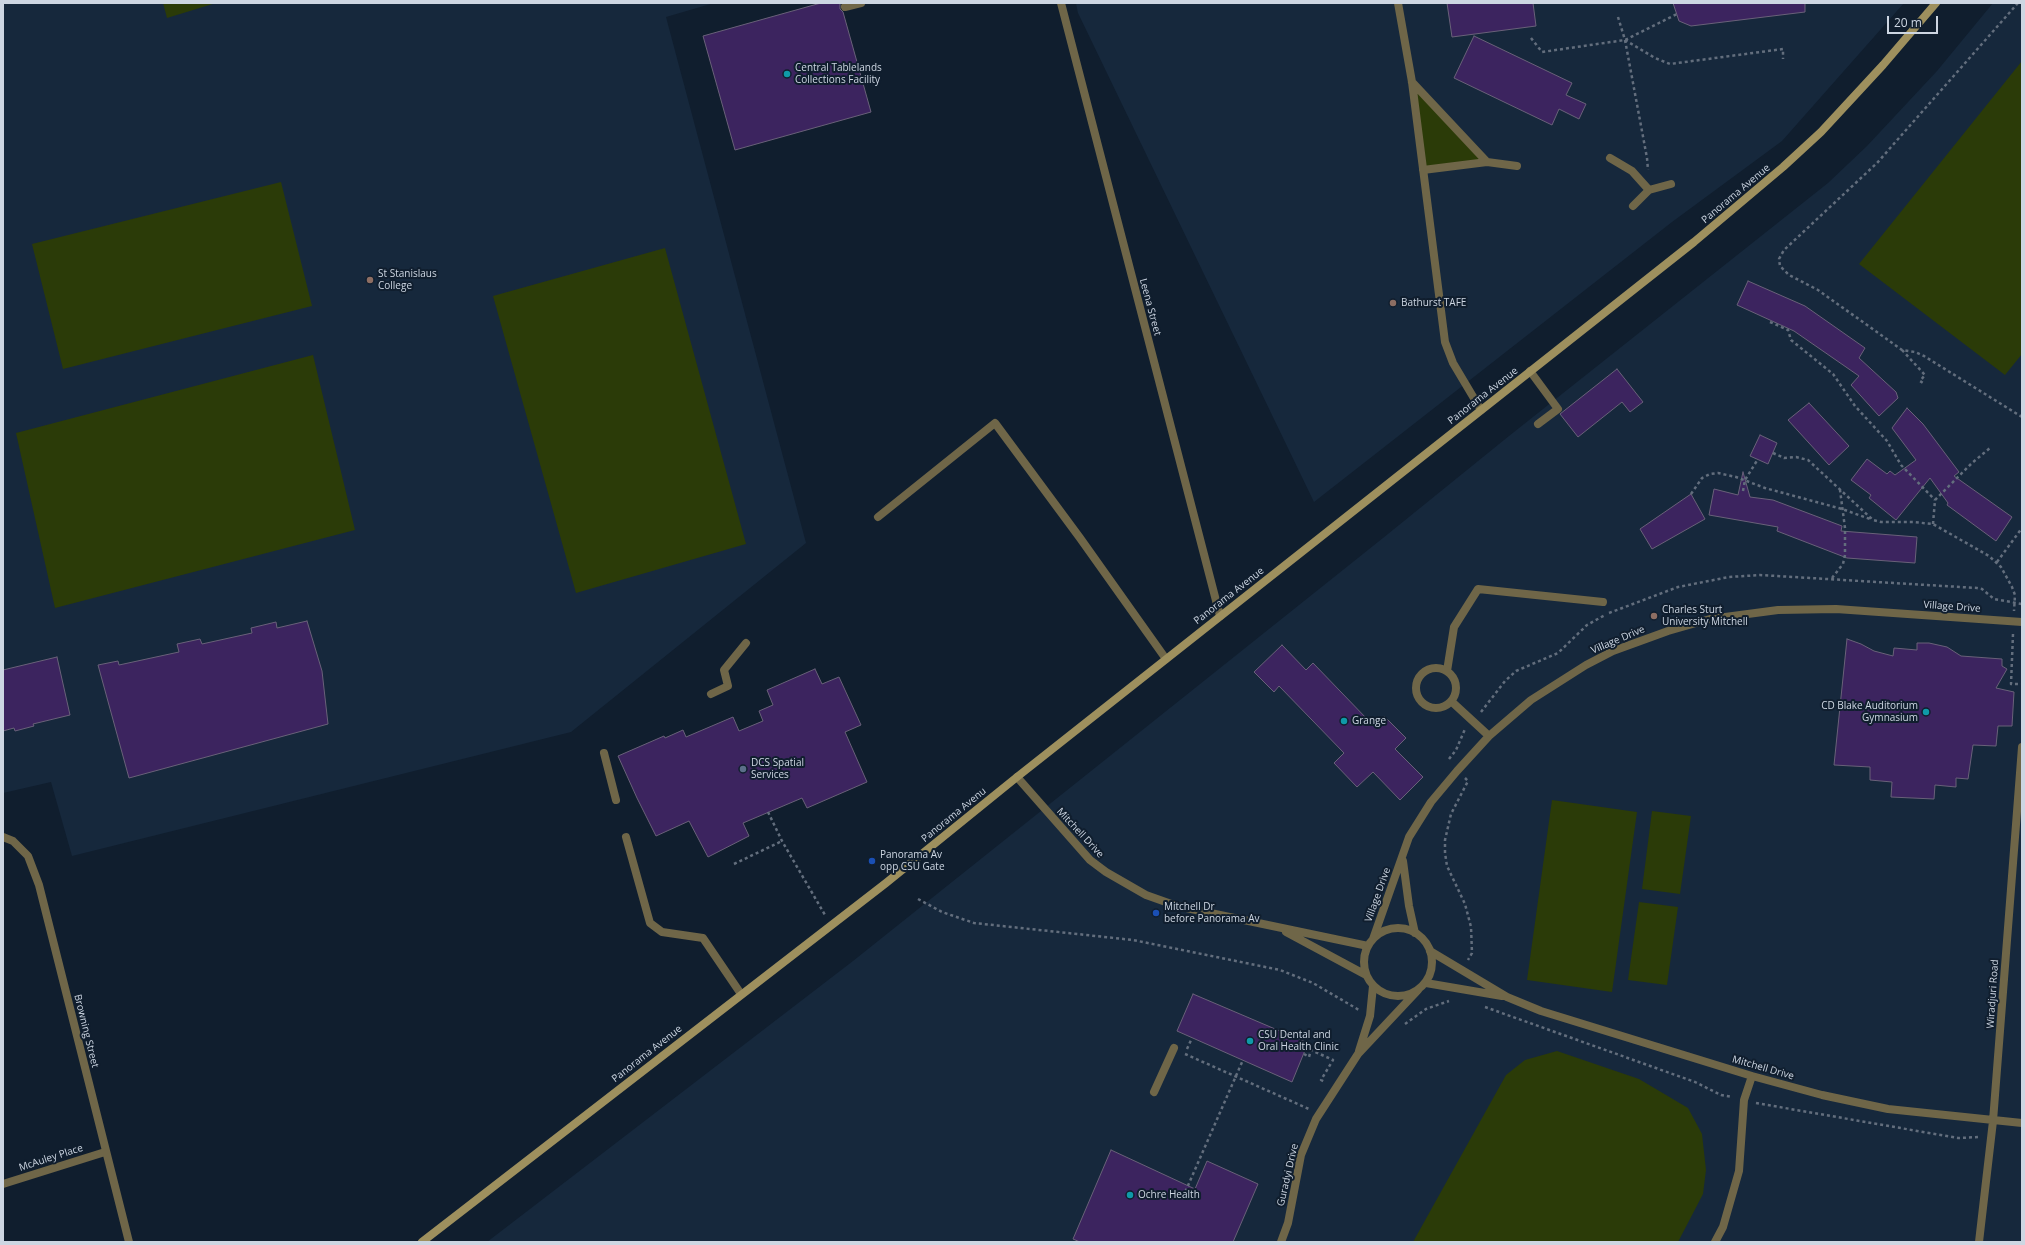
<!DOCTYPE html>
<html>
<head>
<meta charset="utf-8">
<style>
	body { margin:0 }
	#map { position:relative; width:2025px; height:1245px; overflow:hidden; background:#101e2e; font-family:"Open Sans",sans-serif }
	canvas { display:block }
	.frame { position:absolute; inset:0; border:4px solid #cdd6e2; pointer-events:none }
	.scale { position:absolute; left:1887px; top:16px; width:51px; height:18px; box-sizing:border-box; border:2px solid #cdd6e2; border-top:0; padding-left:5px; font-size:12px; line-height:14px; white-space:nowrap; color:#cdd6e2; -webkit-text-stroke:3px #101e2e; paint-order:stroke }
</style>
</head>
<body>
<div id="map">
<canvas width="2025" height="1245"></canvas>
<div class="frame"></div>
<div class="scale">20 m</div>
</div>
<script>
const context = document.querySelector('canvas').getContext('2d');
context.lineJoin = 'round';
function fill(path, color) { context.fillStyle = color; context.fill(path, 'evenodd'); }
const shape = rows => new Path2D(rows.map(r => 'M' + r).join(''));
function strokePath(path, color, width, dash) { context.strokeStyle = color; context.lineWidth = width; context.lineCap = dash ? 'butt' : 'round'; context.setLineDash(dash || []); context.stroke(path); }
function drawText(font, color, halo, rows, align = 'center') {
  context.font = font + ' "Open Sans",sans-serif'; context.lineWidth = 4; context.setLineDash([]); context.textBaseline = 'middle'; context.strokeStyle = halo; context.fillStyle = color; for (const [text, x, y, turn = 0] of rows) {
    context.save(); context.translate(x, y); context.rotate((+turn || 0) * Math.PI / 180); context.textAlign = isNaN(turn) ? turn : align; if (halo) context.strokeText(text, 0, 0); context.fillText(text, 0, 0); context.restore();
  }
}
const built = shape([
	[3,3,714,3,666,17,806,543,571,732,72,856,51,782,3,793],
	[1076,3,1904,3,1782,141,1672,222,1314,502,1078,13],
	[1993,3,2022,3,2022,1242,487,1242,853,961,1383,538,1509,436,1828,183,1867,146,1937,71]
]);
const green = shape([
	[163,3,216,3,167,18],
	[2022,61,2022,354,2005,375,1859,264],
	[1412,82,1487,162,1423,170],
	[281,182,312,306,63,369,32,244],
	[665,248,746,544,576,593,493,296],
	[313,355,355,530,55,608,16,433],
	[1552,800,1637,812,1612,992,1527,980],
	[1652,811,1691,816,1680,894,1642,889],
	[1639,902,1678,907,1667,985,1628,980],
	[1557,1051,1639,1079,1688,1108,1702,1134,1706,1170,1703,1194,1678,1242,1413,1242,1506,1075,1525,1060]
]);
const building = shape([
	[821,3,840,3,840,9,843,12,871,112,735,150,703,36,821,3],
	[1447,3,1533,3,1536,26,1452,37,1447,3],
	[1673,3,1805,3,1805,12,1691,26,1679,21,1673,3],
	[1474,36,1572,83,1566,95,1586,104,1579,119,1559,109,1552,125,1454,78,1474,36],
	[1748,281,1805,306,1865,348,1859,358,1896,392,1898,398,1879,416,1851,385,1859,376,1794,331,1737,305,1748,281],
	[1617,369,1643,402,1630,412,1622,402,1578,437,1560,414,1617,369],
	[1809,403,1849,446,1829,465,1788,420,1809,403],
	[1907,408,1923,424,1959,472,1954,476,2012,517,1996,541,1947,505,1948,503,1930,478,1896,520,1869,498,1871,495,1851,480,1867,459,1887,474,1890,471,1895,475,1916,460,1892,428,1907,408],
	[1760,435,1777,443,1768,464,1750,456,1760,435],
	[1743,472,1750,497,1773,500,1842,526,1841,531,1917,537,1915,563,1847,558,1777,531,1778,527,1709,515,1714,489,1738,495,1743,472],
	[1691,494,1705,519,1652,549,1640,529,1691,494],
	[307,621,322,671,328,724,129,778,98,665,118,661,119,665,179,652,177,644,200,639,202,644,252,633,251,628,276,622,277,628,307,621],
	[1847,639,1861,644,1874,651,1893,656,1894,648,1917,650,1917,643,1929,643,1947,647,1961,656,2002,659,2002,666,2007,669,1996,688,2014,692,2012,726,1998,726,1996,746,1973,745,1968,779,1956,778,1956,787,1935,785,1934,799,1891,797,1892,782,1870,780,1870,767,1834,765,1847,639],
	[1282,645,1306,670,1313,663,1368,720,1371,717,1377,723,1384,716,1406,738,1395,749,1423,777,1400,800,1373,772,1357,787,1334,763,1344,753,1279,686,1274,692,1254,672,1282,645],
	[57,657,70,715,33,724,34,726,15,731,14,728,3,731,3,670,57,657],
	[815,669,822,684,839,677,861,725,845,732,867,782,807,808,802,798,743,823,749,836,708,857,689,821,656,836,637,798,618,756,664,736,665,738,683,730,686,737,733,717,739,731,763,721,759,711,773,705,767,690,815,669],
	[1193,994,1308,1043,1292,1082,1177,1031,1193,994],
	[1111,1150,1195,1189,1207,1161,1258,1184,1233,1242,1080,1242,1073,1239,1111,1150]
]);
const path = shape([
	[2018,3,1877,163,1784,250,1779,259,1780,266,1789,275,1818,290,1902,350,1915,352,1924,356,2022,417],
	[1618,17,1625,40,1647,158,1648,170],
	[1531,38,1542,52,1625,40,1677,14],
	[1625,40,1655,58,1670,64,1783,49,1783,59],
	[1770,322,1788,330,1791,340,1833,374,1855,406,1887,441,1901,465,1935,500],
	[1902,350,1925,375,1920,381,1923,383],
	[1773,453,1784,458,1796,457,1808,460,1873,520,1881,522,1913,522,1933,524,1989,556,2001,567,2012,587,2015,595,2014,611],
	[1743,491,1745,480,1758,459],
	[1691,494,1702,478,1710,474,1718,473,1736,477,1765,488,1842,509,1870,519],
	[1933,524,1935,500,1972,463,1990,448],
	[1997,562,2022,528],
	[1832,578,1843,564,1845,555,1845,528,1840,490],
	[1609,613,1678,587,1729,577,1760,575,1977,588,1982,589,1994,599,2022,604],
	[2013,634,2011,684,2022,684],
	[1481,712,1505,681,1516,671,1558,653,1587,625,1605,615],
	[1449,759,1456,750,1465,729],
	[1465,778,1468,781,1451,814,1445,840,1445,853,1447,866,1465,904,1471,927,1472,953,1468,960],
	[768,812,782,841,825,915],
	[734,864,782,841],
	[918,899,942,912,974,923,1133,940,1280,970,1313,983,1359,1010],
	[1485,1007,1695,1082,1721,1095,1732,1097],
	[1405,1024,1426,1009,1449,1001],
	[1187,1049,1192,1038],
	[1185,1054,1309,1109],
	[1304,1054,1309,1057,1311,1050,1333,1060,1321,1080,1325,1082],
	[1756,1103,1958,1138,1980,1137],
	[1183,1197,1243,1060]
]);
const lane = shape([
	[1398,3,1412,82,1445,342,1453,363,1481,410],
	[845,7,861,3],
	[1412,82,1487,162],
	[1610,158,1632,171,1649,190],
	[1423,170,1487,162,1517,166],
	[1633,206,1649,190,1671,184],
	[1530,371,1558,409,1538,424],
	[878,517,995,423,1080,538,1166,659],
	'1416 688a20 20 0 1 1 40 0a20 20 0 1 1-40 0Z',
	[1447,671,1454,627,1478,589,1603,602],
	[711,694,728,686,724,670,746,643],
	[1451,701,1489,736],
	[604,753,616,800],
	[1017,777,1090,860,1106,872,1146,895,1177,906,1368,946],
	[626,837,650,923,662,932,703,938,741,994],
	[1403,861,1409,906,1415,933],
	'1364 962a34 34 0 1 1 68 0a34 34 0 1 1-68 0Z',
	[1286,932,1366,975],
	[1373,939,1409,837,1431,802,1457,771,1489,736,1531,700,1586,665,1613,651,1668,631,1710,619,1778,610,1836,609,2022,622],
	[1430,951,1507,997,1541,1011,1752,1076,1822,1095,1888,1109,2022,1123],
	[1426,983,1502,996],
	[1359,1051,1370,1016,1373,986],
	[1154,1092,1174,1048],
	[1281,1242,1288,1223,1301,1155,1316,1119,1358,1054,1418,990],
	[1715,1242,1723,1227,1739,1171,1744,1100,1752,1076],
	[1979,1242,1993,1121,2022,747]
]);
const street = shape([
	[1061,3,1220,616],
	[3,837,13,841,28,856,39,885,129,1242],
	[3,1184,105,1152]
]);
const secondary = shape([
	[422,1242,886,883,1017,777,1694,242,1783,167,1821,132,1883,65,1936,3]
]);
const markers = [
	[787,74,4,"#0f9aa8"],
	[370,280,4,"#8d6e63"],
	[1393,303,4,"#8d6e63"],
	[1654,616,4,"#8d6e63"],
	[1926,712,4,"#0f9aa8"],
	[1344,721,4,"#0f9aa8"],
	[743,769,4,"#5c6f8a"],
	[872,861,4,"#1a4fb4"],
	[1156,913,4,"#1a4fb4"],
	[1250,1041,4,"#0f9aa8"],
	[1130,1195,4,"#0f9aa8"]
];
const poiNames = [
	["Central Tablelands",795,68],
	["Collections Facility",795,80],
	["St Stanislaus",378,274],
	["College",378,286],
	["Bathurst TAFE",1401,303],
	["Charles Sturt",1662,610],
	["University Mitchell",1662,622],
	["CD Blake Auditorium",1918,706,"right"],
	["Gymnasium",1918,718,"right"],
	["Grange",1352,721],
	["DCS Spatial",751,763],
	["Services",751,775],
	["Panorama Av",880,855],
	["opp CSU Gate",880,867],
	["Mitchell Dr",1164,907],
	["before Panorama Av",1164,919],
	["CSU Dental and",1258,1035],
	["Oral Health Clinic",1258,1047],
	["Ochre Health",1138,1195]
];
const streetNames = [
	["Panorama Avenue",1736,194,-40],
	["Leena Street",1150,307,75],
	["Panorama Avenue",1483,396,-38],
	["Panorama Avenue",1229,596,-38],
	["Village Drive",1952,607,4],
	["Village Drive",1618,640,-23],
	["Panorama Avenu",954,815,-39],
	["Mitchell Drive",1080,833,47],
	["Village Drive",1378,895,-70],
	["Wiradjuri Road",1993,994,-86],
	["Browning Street",86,1031,76],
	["Panorama Avenue",647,1054,-38],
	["Mitchell Drive",1763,1068,16],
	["McAuley Place",51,1158,-18],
	["Guradyi Drive",1288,1175,-77]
];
fill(built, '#16283c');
fill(green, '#2b3b08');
fill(building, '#3c245f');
strokePath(building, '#696179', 1);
strokePath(path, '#636e7d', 2.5, [3, 3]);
strokePath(lane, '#6f6648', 8);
strokePath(street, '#6f6648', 8);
strokePath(secondary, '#9e905e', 8);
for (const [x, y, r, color] of markers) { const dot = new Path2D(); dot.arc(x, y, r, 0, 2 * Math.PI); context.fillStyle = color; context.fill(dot); strokePath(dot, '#101e2e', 1.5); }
drawText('10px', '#cdd6e2', '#101e2e', poiNames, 'left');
drawText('10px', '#cdd6e2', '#101e2e', streetNames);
</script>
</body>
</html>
